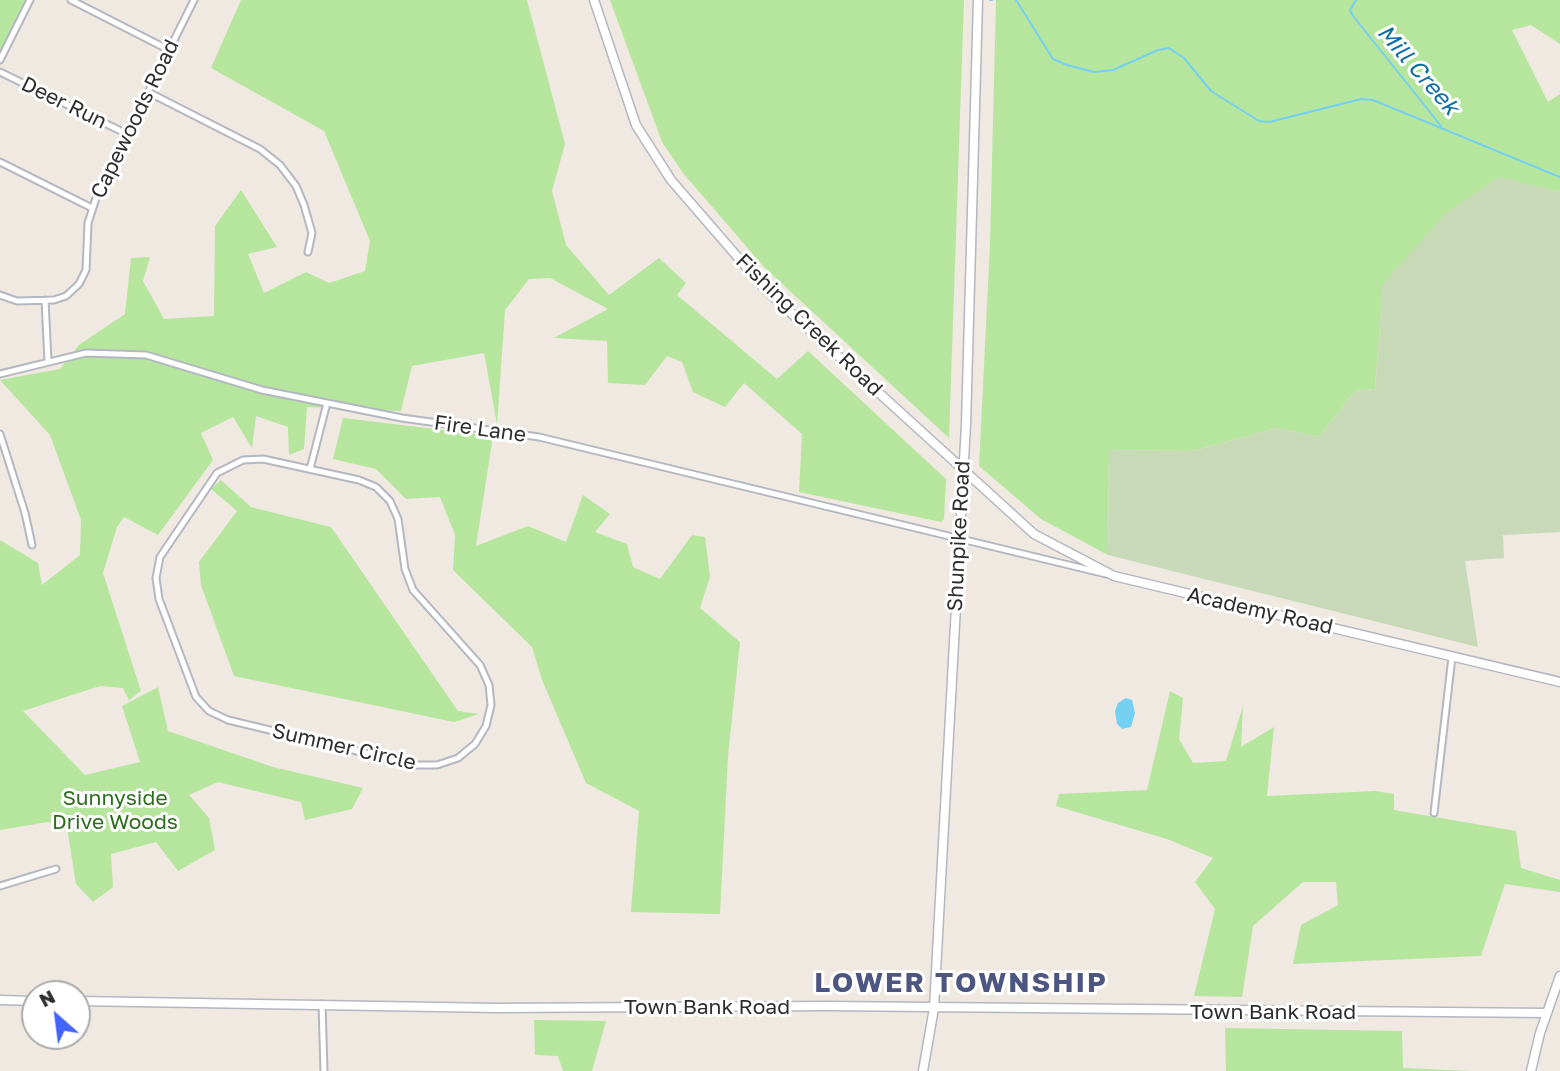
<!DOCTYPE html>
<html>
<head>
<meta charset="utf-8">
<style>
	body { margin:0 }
	#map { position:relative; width:1560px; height:1071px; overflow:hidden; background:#efe9e1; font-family:"Golos Text",sans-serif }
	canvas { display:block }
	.north { position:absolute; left:21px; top:980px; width:70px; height:70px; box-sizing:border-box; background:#fff; border:2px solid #ababab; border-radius:50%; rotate:332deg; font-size:19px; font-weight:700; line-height:28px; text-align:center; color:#2e2e2e }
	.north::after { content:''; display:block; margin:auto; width:24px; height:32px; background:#4264fb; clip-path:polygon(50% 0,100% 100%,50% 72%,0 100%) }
</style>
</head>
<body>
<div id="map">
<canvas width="1560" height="1071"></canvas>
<div class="north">N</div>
</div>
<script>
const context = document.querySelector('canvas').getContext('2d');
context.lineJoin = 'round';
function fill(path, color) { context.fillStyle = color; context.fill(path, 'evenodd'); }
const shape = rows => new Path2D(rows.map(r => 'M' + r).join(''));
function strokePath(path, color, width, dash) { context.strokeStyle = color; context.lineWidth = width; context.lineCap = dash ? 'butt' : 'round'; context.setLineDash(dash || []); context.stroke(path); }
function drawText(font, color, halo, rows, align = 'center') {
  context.font = font + ' "Golos Text",sans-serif'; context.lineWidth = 6; context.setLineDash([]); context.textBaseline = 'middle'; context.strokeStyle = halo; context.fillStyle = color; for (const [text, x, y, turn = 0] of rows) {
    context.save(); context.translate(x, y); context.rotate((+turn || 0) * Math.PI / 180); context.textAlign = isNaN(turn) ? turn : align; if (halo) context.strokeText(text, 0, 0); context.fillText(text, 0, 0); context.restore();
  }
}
const green = shape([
	[0,0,32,0,4,55,0,53],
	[241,0,527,0,565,144,552,191,566,245,609,295,659,258,686,283,677,295,777,379,808,351,946,479,944,519,941,522,799,492,802,434,744,383,725,407,693,392,682,362,667,356,645,385,608,383,607,341,554,338,608,309,550,278,529,279,505,310,497,424,484,353,412,366,401,411,307,407,304,449,289,455,288,427,256,416,252,448,233,417,201,433,213,460,158,535,124,517,117,527,103,573,141,691,129,700,123,688,100,686,23,711,85,775,140,762,122,706,158,687,168,731,273,767,363,788,352,809,305,820,301,802,218,782,189,795,209,818,215,850,178,871,156,842,111,854,113,887,93,902,76,884,67,828,48,822,0,830,0,540,38,563,42,585,80,555,81,520,50,435,0,380,60,369,79,345,125,314,131,258,150,257,143,281,164,319,214,316,215,226,241,190,277,247,248,254,264,293,306,272,329,283,365,271,370,241,324,131,211,68],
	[610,0,964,0,949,438,764,267,683,173,662,142],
	[996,0,1560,0,1560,44,1531,25,1512,30,1548,102,1560,94,1560,192,1499,178,1383,284,1375,389,1355,391,1319,437,1277,428,1192,451,1109,450,1108,555,1041,519,979,466,990,245],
	[343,418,493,436,476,546,528,526,566,542,583,495,610,514,595,532,627,544,633,567,660,579,692,535,705,537,710,577,700,608,740,642,728,756,720,914,631,912,639,811,586,783,542,680,532,647,453,570,455,535,440,497,406,499,376,469,333,459],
	[221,480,251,507,331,527,458,711,479,714,454,722,234,676,201,585,199,562,237,511,211,489],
	[1170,691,1183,698,1179,739,1193,763,1226,761,1243,706,1241,747,1274,727,1267,796,1375,791,1394,794,1394,810,1516,831,1521,868,1560,880,1560,892,1505,884,1481,956,1293,964,1301,925,1338,905,1336,882,1303,882,1253,926,1242,997,1194,996,1215,909,1195,882,1213,858,1167,839,1056,806,1059,794,1147,790],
	[534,1020,606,1021,592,1071,563,1071,558,1056,535,1055],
	[1225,1028,1402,1031,1403,1068,1472,1071,1226,1071]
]);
const cemetery = shape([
	[1499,177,1560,192,1560,532,1503,535,1504,558,1465,561,1478,647,1108,555,1109,450,1192,451,1277,428,1319,437,1355,391,1375,389,1383,284,1445,214]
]);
const water = shape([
	[1126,698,1132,700,1135,713,1131,727,1122,729,1117,724,1115,711,1118,703]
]);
const stream = shape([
	[990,0,992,0],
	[1016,0,1053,59,1067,65,1094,72,1113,70,1158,50,1169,48,1184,58,1211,91,1259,121,1269,122,1361,99,1373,100,1560,177],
	[1356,0,1350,10,1353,16,1441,126]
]);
const street = shape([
	[71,0,169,50],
	[0,60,30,0],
	[0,72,127,134],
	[148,92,260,149,280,165,296,186,304,205,312,233,308,252],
	[0,162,92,208],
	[0,295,17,301,54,300,66,296,79,284,86,270,88,223,97,195,194,0],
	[45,300,48,361],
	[0,374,86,353,146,355,262,390,402,418,539,437,1106,574],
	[0,434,25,513,32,545],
	[263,459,359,480,376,487,390,501,398,519,405,569,413,590,480,665,489,685,491,705,486,726,475,744,458,758,437,765,415,765,228,720,209,711,196,697,159,599,156,578,160,557,217,473,243,460,263,459],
	[310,469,327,403],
	[1434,813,1452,657],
	[0,886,56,869],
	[322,1004,324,1071]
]);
const secondary = shape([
	[594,0,636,125,671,180,767,291,1034,534,1114,576,1560,682],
	[0,1000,35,1001],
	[77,1001,497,1008,827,1006,1546,1013],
	[923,1071,934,1008,966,424,978,0],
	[1531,1071,1540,1033,1560,976]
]);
const streetNames = [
	["Deer Run",64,103,26],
	["Capewoods Road",135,119,-64],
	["Fishing Creek Road",809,325,44],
	["Fire Lane",480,429,8],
	["Shunpike Road",959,536,-87],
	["Academy Road",1260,611,13],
	["Summer Circle",344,747,13],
	["Town Bank Road",707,1007],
	["Town Bank Road",1273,1012]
];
const parkNames = [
	["Sunnyside",115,798],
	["Drive Woods",115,822]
];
const waterNames = [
	["Mill Creek",1418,70,49]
];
const districtNames = [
	["LOWER TOWNSHIP",961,983]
];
fill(green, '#b6e59e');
fill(cemetery, '#c8d9b8');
fill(water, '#75cff0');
strokePath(stream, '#75cff0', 2);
strokePath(street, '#b4b7c1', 9);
strokePath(secondary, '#b4b7c1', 11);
strokePath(street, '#fff', 5);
strokePath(secondary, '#fff', 8);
drawText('21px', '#2e2e2e', '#fff', streetNames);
drawText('21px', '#2c6e1b', '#fff', parkNames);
drawText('italic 23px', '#0d6fa3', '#fff', waterNames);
context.letterSpacing = '2px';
drawText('bold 28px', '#4d5680', '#fff', districtNames);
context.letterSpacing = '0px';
</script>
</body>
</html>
